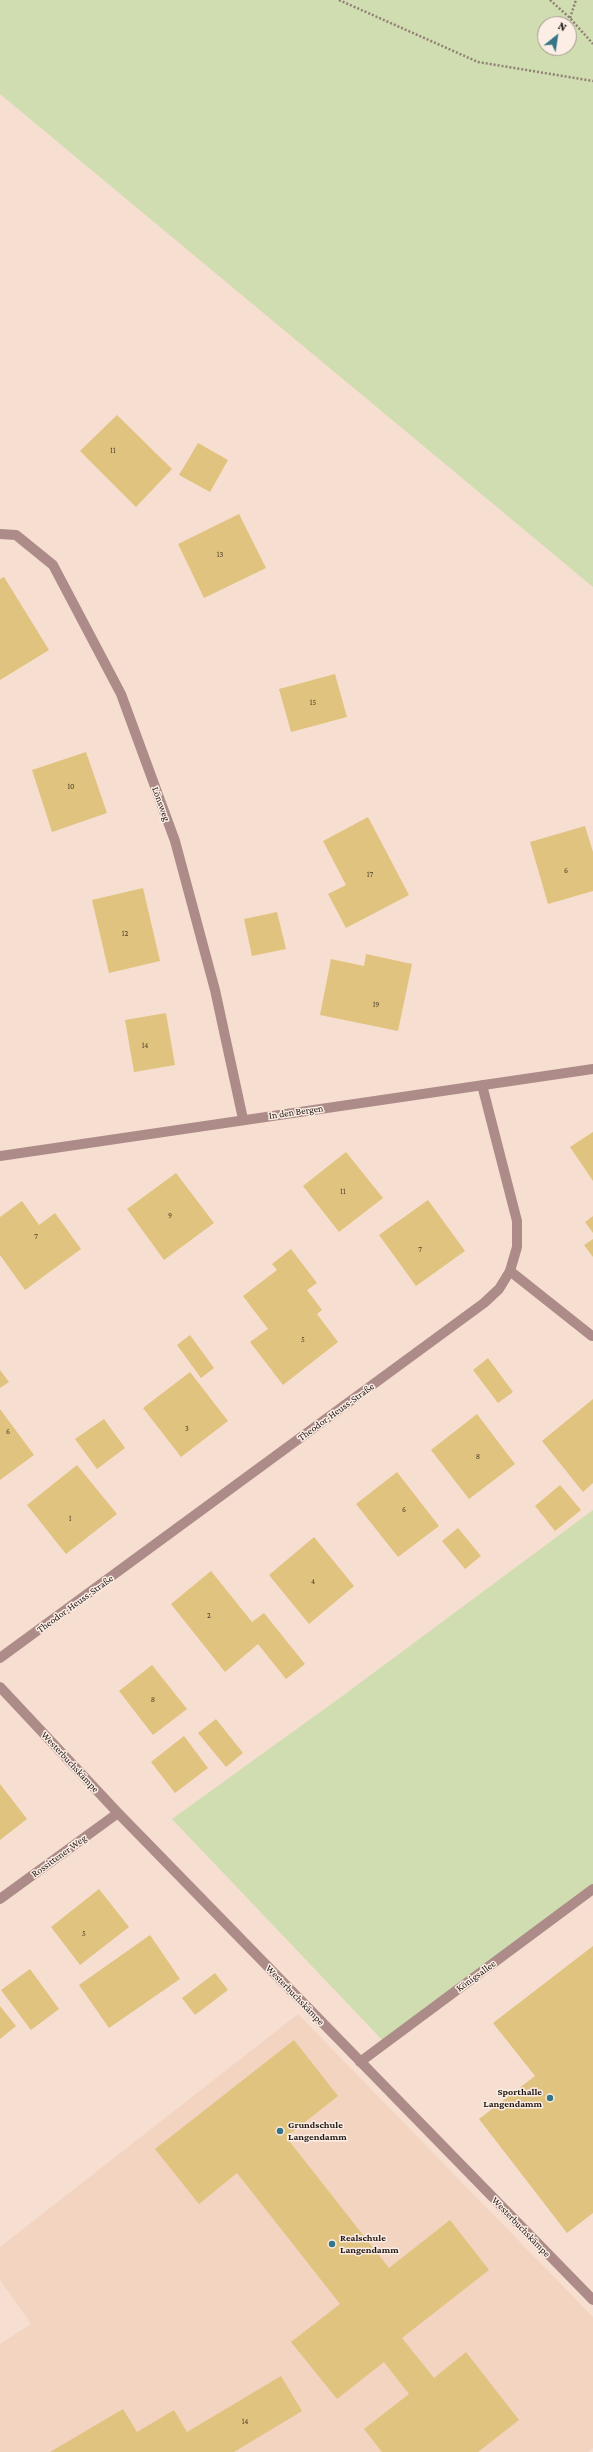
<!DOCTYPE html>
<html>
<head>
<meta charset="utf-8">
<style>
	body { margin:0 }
	#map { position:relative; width:593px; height:2452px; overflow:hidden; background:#f6dfd0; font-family:"Crimson Pro",serif }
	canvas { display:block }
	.north { position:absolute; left:537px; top:16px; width:40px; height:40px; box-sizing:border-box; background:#fceee5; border:1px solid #a49890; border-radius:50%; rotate:30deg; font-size:11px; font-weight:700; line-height:16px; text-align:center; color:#1f1611 }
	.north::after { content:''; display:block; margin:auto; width:14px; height:18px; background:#347588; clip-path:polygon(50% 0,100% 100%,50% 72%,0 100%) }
</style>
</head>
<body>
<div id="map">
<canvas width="593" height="2452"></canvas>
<div class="north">N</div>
</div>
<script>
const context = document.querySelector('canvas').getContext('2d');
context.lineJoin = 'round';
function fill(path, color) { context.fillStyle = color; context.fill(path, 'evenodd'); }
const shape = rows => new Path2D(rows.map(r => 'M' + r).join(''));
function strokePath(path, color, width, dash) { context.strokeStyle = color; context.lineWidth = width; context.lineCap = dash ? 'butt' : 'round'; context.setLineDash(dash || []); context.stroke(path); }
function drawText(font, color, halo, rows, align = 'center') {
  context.font = font + ' "Crimson Pro",serif'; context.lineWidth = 3; context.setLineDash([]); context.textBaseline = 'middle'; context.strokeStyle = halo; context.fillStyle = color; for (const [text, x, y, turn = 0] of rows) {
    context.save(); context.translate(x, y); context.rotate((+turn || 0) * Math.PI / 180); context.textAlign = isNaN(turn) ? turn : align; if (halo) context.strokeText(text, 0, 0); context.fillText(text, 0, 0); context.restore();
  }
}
const built = shape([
	[298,2014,593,2317,593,2448,588,2452,0,2452,0,2344,31,2324,0,2280,0,2247]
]);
const green = shape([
	[0,0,593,0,593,587,0,94],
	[545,24,569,24,569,48,545,48],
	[593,1510,593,1889,385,2043,172,1819,341,1697]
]);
const building = shape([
	[117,415,172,469,136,507,80,451],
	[198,443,228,460,210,492,179,475],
	[239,514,266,568,204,598,178,544],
	[4,577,49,650,0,680,0,579],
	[335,674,347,717,291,732,279,689],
	[86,752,107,813,52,832,32,770],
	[368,817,409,895,346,928,328,894,346,885,323,841],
	[585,826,593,852,593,891,548,904,530,842],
	[143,888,160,961,109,973,92,900],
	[277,912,286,949,252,956,244,919],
	[366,954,412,964,398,1031,320,1015,331,959,364,966],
	[166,1013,175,1065,134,1072,125,1020],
	[593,1132,593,1181,570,1147],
	[346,1152,383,1198,339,1232,303,1186],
	[176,1173,214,1223,164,1260,127,1209],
	[428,1200,465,1251,416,1286,379,1235],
	[22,1201,39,1225,55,1213,81,1249,25,1290,0,1255,0,1217],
	[593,1216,593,1233,585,1222],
	[593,1239,593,1257,584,1245],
	[291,1249,317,1283,307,1290,322,1310,317,1314,338,1342,283,1385,250,1342,268,1329,243,1296,277,1270,272,1264],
	[190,1335,214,1368,201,1378,177,1345],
	[488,1358,513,1392,498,1403,473,1370],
	[0,1370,9,1382,0,1388],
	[190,1372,228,1421,181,1457,143,1408],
	[593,1399,593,1483,583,1492,542,1441],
	[0,1409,34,1455,0,1480],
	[477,1414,515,1464,469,1499,431,1450],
	[104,1419,125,1448,97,1469,75,1439],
	[77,1465,117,1514,66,1554,27,1505],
	[397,1472,439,1526,398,1557,356,1504],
	[560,1485,581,1510,555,1531,535,1506],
	[458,1528,481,1556,465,1569,442,1541],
	[314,1537,354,1586,309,1624,269,1575],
	[211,1571,252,1622,264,1613,305,1664,286,1679,258,1644,225,1672,171,1604],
	[152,1665,187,1709,153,1735,119,1691],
	[216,1719,243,1753,226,1767,198,1733],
	[184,1736,208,1768,175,1793,151,1762],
	[0,1784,27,1819,0,1840],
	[99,1889,129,1927,80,1965,51,1927],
	[150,1935,180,1979,109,2028,79,1985],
	[593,1946,593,2213,567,2233,479,2119,535,2076,493,2023],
	[30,1969,59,2009,31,2030,1,1990],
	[215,1973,228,1990,195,2015,182,1998],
	[0,2006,16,2026,0,2039],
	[294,2040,338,2096,286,2137,389,2268,450,2220,489,2270,402,2338,434,2378,466,2352,519,2420,478,2452,382,2452,364,2429,409,2394,384,2362,337,2399,291,2342,340,2304,237,2173,199,2204,155,2149],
	[281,2376,302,2411,234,2452,50,2452,123,2409,137,2432,174,2410,187,2432]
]);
const path = shape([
	[339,0,478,62,593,81],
	[550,0,570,18,593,44],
	[570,18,576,0]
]);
const service = shape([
	[510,1271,592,1336]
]);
const minor = shape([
	[0,534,16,535,53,565,121,694,175,841,215,990,243,1119],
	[0,1156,593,1069],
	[0,1658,484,1303,499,1289,510,1271,517,1247,517,1221,482,1085],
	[0,1687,118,1813,593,2300],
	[0,1899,118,1813],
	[360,2062,593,1889]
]);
const markers = [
	[550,2098,4,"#347588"],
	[280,2131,4,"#347588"],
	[332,2244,4,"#347588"]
];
const numberNames = [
	["11",113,451],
	["13",220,555],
	["15",313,703],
	["10",71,787],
	["6",566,871],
	["17",370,875],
	["12",125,934],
	["19",376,1005],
	["14",145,1046],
	["11",343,1192],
	["9",170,1216],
	["7",36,1237],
	["7",420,1250],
	["5",303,1340],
	["3",187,1429],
	["6",8,1432],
	["8",478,1457],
	["6",404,1510],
	["1",70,1519],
	["4",313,1582],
	["2",209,1616],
	["8",153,1700],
	["5",84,1934],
	["14",245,2422]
];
const streetNames = [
	["Lönsweg",161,804,70],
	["In den Bergen",296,1112,-8],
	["Theodor-Heuss-Straße",336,1412,-36],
	["Theodor-Heuss-Straße",75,1604,-36],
	["Westerbuchskämpe",70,1762,47],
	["Rossittener Weg",59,1856,-36],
	["Königsallee",476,1976,-36],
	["Westerbuchskämpe",295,1995,46],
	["Westerbuchskämpe",521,2227,46]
];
const poiNames = [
	["Sporthalle",542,2092,"right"],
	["Langendamm",542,2104,"right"],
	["Grundschule",288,2125],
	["Langendamm",288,2137],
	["Realschule",340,2238],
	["Langendamm",340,2250]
];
fill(built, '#f3d4c1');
fill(green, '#d0ddb0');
fill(building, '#e0c37f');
strokePath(path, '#907f75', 2.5, [2, 2]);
strokePath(service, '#ad8b89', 10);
strokePath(minor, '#ad8b89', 10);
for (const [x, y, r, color] of markers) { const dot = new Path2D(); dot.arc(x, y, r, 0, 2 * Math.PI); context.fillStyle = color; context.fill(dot); strokePath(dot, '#fceee5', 1.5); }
drawText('8px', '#4f412c', null, numberNames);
drawText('10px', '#1f1611', '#fceee5', streetNames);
drawText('bold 10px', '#1f1611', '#fceee5', poiNames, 'left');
</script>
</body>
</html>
